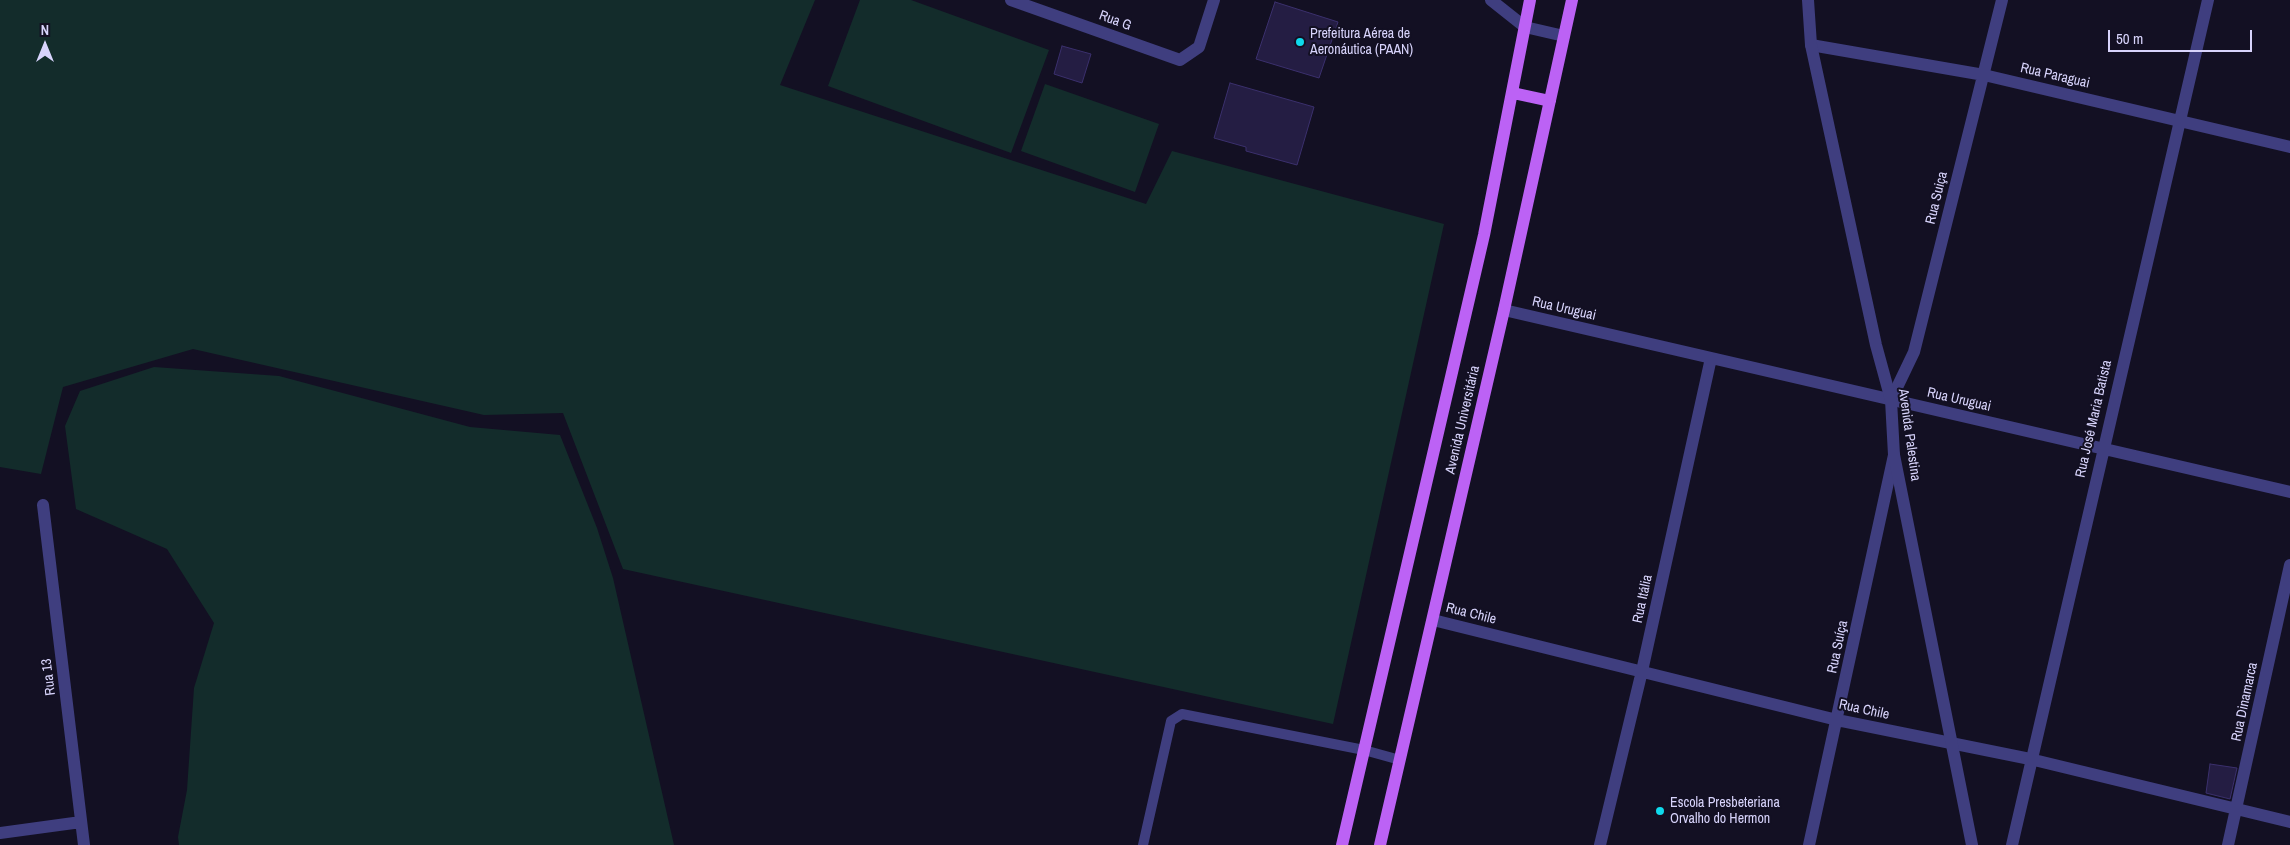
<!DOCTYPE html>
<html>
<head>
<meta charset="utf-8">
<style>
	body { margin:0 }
	#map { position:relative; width:2290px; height:845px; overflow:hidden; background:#131023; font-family:"Archivo Narrow",sans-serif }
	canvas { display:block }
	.north { position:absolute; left:20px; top:20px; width:50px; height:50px; -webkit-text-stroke:4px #131023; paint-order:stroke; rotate:0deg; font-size:14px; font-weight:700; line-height:20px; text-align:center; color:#d8d4fc }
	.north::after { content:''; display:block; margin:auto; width:18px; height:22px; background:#d8d4fc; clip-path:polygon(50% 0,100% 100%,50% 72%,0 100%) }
	.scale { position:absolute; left:2108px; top:30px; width:144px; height:22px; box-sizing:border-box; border:2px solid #d8d4fc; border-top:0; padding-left:6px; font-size:15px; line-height:18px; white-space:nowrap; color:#d8d4fc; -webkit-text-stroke:4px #131023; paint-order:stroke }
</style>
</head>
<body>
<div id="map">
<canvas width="2290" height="845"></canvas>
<div class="north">N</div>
<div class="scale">50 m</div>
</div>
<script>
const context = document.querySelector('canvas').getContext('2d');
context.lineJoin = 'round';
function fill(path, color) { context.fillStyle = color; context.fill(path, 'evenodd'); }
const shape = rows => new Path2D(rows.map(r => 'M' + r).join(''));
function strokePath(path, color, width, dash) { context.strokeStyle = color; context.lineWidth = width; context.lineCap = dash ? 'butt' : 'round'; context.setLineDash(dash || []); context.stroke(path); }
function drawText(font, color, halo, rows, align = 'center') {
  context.font = font + ' "Archivo Narrow",sans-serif'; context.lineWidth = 4; context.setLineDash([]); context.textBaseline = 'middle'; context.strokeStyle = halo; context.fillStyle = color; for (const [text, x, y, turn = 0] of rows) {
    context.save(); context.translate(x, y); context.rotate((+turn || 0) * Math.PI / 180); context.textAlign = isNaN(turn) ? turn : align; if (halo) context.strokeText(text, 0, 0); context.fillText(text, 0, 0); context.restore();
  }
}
const green = shape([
	[0,0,815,0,780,85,1146,204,1172,151,1444,224,1333,724,623,569,563,413,484,415,193,349,63,387,41,474,0,467],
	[860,0,911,0,1049,50,1011,153,828,86],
	[1045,84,1159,124,1135,192,1021,151],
	[154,367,279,376,470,427,560,435,597,528,613,578,674,845,179,845,178,837,187,790,194,688,214,623,167,549,76,509,65,426,80,391]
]);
const building = shape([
	[1275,2,1338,22,1319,78,1256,59,1275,2],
	[1062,46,1091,54,1082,83,1054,74,1062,46],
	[1230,83,1314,107,1297,165,1246,151,1246,147,1214,138,1230,83],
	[2210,764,2237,768,2230,799,2206,793,2210,764]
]);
const service = shape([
	[1143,845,1171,721,1182,714,1364,750,1400,760]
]);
const minor = shape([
	[1011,0,1180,60,1199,47,1214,0],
	[1491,0,1525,27,1564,36],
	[1811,45,1984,75,2290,147],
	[1504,310,2290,492],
	[1891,400,1914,352,2002,0],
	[43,505,84,845],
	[1433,620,1837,720,2030,759,2290,822],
	[0,833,81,822],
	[1600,845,1642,671,1711,358],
	[1809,845,1894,455],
	[2012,845,2208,0],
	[2228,845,2290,565]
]);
const tertiary = shape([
	[1808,0,1811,45,1876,345,1891,400,1894,455,1972,845]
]);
const primary = shape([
	[1513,93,1550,101],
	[1342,845,1484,235,1530,0],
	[1380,845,1504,310,1572,0]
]);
const markers = [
	[1300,42,5,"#0fdaed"],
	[1660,811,5,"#0fdaed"]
];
const streetNames = [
	["Rua G",1115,21,20],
	["Rua Paraguai",2055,76,13],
	["Rua Suiça",1937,198,-76],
	["Rua Uruguai",1564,309,13],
	["Rua Uruguai",1959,400,13],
	["Rua José Maria Batista",2094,419,-77],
	["Avenida Universitária",1463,420,-77],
	["Avenida Palestina",1909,435,82],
	["Rua Itália",1643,599,-78],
	["Rua Chile",1471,614,14],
	["Rua Suíça",1838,647,-78],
	["Rua 13",49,677,-97],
	["Rua Dinamarca",2245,702,-78],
	["Rua Chile",1864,710,12]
];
const poiNames = [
	["Prefeitura Aérea de",1310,34],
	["Aeronáutica (PAAN)",1310,50],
	["Escola Presbeteriana",1670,803],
	["Orvalho do Hermon",1670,819]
];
fill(green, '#132c2b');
fill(building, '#241d43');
strokePath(building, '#3b306d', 1);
strokePath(service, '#3f3e7f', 10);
strokePath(minor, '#3f3e7f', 12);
strokePath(tertiary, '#3f3e7f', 12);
strokePath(primary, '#bc62f5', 12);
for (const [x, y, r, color] of markers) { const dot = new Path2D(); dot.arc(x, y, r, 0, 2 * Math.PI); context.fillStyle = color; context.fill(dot); strokePath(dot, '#131023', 2); }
drawText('14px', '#d8d4fc', '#131023', streetNames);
drawText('14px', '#d8d4fc', '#131023', poiNames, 'left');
</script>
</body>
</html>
